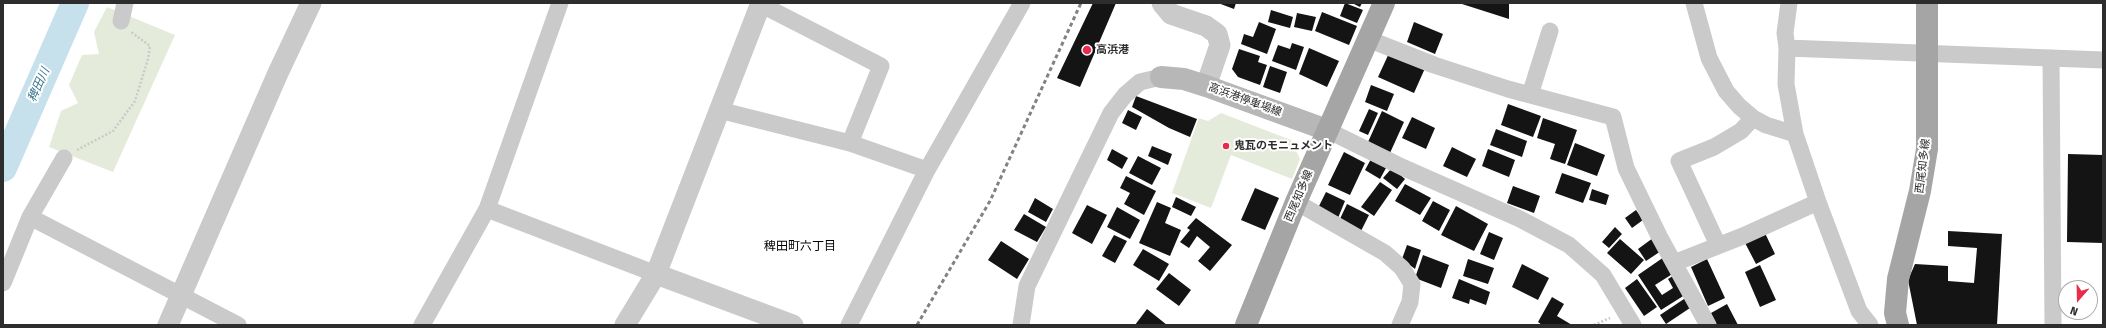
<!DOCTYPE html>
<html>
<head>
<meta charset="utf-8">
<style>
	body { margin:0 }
	#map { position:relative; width:2106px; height:328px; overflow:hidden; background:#fff; font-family:"Fira Sans",sans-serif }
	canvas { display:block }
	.frame { position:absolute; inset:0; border:4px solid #2d2d2d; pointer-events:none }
	.north { position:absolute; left:2058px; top:280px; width:40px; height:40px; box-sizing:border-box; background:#fff; border:1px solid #ababab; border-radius:50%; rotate:200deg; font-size:11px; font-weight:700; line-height:16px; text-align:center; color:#2d2d2d }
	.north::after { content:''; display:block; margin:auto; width:14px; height:18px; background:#e72c4d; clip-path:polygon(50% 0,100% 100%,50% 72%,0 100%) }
</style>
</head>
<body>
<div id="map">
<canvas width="2106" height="328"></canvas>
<div class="frame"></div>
<div class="north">N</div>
</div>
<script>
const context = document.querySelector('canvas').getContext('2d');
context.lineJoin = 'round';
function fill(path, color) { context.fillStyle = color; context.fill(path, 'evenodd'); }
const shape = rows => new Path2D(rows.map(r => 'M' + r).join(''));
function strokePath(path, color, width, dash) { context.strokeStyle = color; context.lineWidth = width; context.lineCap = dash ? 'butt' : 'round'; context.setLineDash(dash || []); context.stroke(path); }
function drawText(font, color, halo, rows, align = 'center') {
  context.font = font + ' "Fira Sans","Noto Sans JP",sans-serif'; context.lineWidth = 4; context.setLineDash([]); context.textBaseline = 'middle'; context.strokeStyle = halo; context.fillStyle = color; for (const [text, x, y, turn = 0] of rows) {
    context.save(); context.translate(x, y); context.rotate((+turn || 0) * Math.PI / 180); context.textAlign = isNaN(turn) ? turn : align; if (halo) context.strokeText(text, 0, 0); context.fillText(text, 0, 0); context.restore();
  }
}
const green = shape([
	[107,7,175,35,113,172,49,147,61,111,78,103,69,85,82,55,99,54,94,32],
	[1221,113,1291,140,1300,159,1292,179,1231,155,1211,208,1172,193,1199,118,1208,121]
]);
const river = shape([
	[3,168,75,3]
]);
const building = shape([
	[1093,3,1116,3,1080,87,1057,78],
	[1218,3,1236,3,1234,9],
	[1345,3,1363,10,1357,23,1340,16],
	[1352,3,1362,3,1360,7],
	[1463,3,1509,3,1509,19,1462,4],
	[1271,10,1293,17,1290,28,1268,22],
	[1322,12,1357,26,1349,45,1315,31],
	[1297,13,1316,17,1312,31,1294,27],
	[1259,22,1276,29,1267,54,1241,44,1244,34,1253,37],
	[1414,22,1443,34,1435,54,1407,42],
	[1292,43,1304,47,1296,70,1272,61,1278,45,1290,49],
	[1309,48,1339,61,1327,87,1299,74],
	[1239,49,1260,56,1258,62,1267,65,1260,85,1238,77,1232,69],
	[1390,51,1426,66,1414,93,1378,77],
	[1270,66,1287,72,1280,93,1263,87],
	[1371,85,1394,94,1387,111,1365,102],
	[1136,96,1197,119,1190,137,1169,128,1132,107],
	[1508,104,1541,116,1533,137,1501,125],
	[1369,109,1378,113,1368,135,1359,131],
	[1128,110,1142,117,1136,130,1122,123],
	[1382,111,1404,122,1390,153,1368,142],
	[1412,117,1435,128,1426,149,1402,138],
	[1543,118,1577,130,1565,164,1550,159,1555,144,1537,138],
	[1496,129,1527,141,1522,157,1490,145],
	[1575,143,1605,155,1597,176,1567,165],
	[1152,146,1172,154,1168,165,1148,156],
	[1452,147,1476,159,1467,177,1443,166],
	[1112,149,1128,158,1122,169,1107,160],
	[1488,149,1515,160,1509,177,1482,166],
	[1344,152,1365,163,1350,195,1328,185],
	[2068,154,2103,155,2103,243,2067,242],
	[1138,156,1161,168,1152,185,1129,173],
	[1371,159,1386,168,1380,179,1365,170],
	[1392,168,1405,179,1397,189,1383,178],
	[1562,173,1591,183,1583,203,1555,193],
	[1126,176,1156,191,1144,215,1124,204,1130,193,1120,188],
	[1380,182,1392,190,1374,216,1361,207],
	[1405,184,1431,198,1420,215,1395,201],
	[1513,186,1540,196,1534,213,1507,203],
	[1255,188,1279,198,1265,230,1241,220],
	[1592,189,1609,195,1606,205,1589,200],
	[1326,192,1345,201,1338,218,1318,208],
	[1176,197,1196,207,1191,216,1172,207],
	[1035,198,1053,209,1046,222,1028,212],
	[1433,201,1450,210,1439,231,1422,221],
	[1157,202,1171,208,1165,223,1181,230,1170,256,1139,243],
	[1347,204,1369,215,1361,231,1339,221],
	[1087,205,1107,215,1092,244,1072,233],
	[1456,206,1488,224,1474,251,1441,235],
	[1117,207,1140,220,1130,239,1107,227],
	[1636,210,1643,220,1632,228,1625,218],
	[1024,214,1046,227,1037,242,1014,230],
	[1196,218,1232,245,1210,271,1198,261,1210,247,1197,236,1189,248,1180,242,1190,230,1187,228],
	[1615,227,1622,234,1609,248,1602,242],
	[1764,231,1775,254,1756,264,1744,241],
	[1948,231,2002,234,1997,325,1917,325,1908,280,1915,264,1948,266,1948,281,1974,283,1977,248,1948,246],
	[1489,232,1503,238,1494,260,1480,254],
	[1114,235,1127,241,1115,263,1102,256],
	[1653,238,1661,251,1646,261,1638,249],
	[1620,239,1644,260,1631,274,1607,253],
	[1001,241,1029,259,1017,279,988,260],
	[1407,245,1421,250,1415,269,1402,259],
	[1143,249,1169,264,1159,281,1133,265],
	[1423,255,1449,265,1441,288,1415,278],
	[1664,257,1674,273,1655,285,1662,295,1673,288,1668,279,1676,274,1688,293,1661,310,1638,275],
	[1468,259,1494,268,1488,284,1463,276],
	[1707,259,1725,298,1708,306,1691,267],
	[1522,264,1549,278,1538,300,1512,287],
	[1760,265,1776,300,1760,307,1745,272],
	[1169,273,1191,290,1179,306,1156,289],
	[1459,279,1490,292,1486,305,1470,299,1469,304,1452,298],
	[1637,279,1657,307,1644,316,1625,288],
	[1552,297,1564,304,1557,316,1572,325,1542,325,1538,322],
	[1687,297,1693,306,1666,324,1660,315],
	[1727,304,1738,325,1717,325,1711,313],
	[1147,309,1167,325,1135,325]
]);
const path = shape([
	[77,150,113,131,135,101,148,59,150,46,131,32],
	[1594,325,1610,318]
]);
const minor = shape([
	[1694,3,1709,58,1726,91,1739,106,1753,118,1766,125,1795,134],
	[1789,3,1785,33,1787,48,1786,84,1795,134,1818,202,1859,311,1870,325],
	[760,4,881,66,850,143],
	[121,21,125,3],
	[1368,39,1434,65,1508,89,1613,117,1626,168,1659,236,1708,325],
	[1787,48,2103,60],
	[2051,58,2053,325],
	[1530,95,1550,31],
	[719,110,850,143,927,170],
	[1327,130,1402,167,1520,219,1569,245,1603,275,1633,325],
	[1296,202,1385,253,1402,268,1412,284,1410,302,1400,325],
	[487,209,656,274],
	[30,217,238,325],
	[1718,245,1679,161,1714,147,1741,131,1753,118],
	[1674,263,1743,236,1818,202],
	[3,283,30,217,64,158],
	[422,325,487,209,560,3],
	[849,325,927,170,1022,3],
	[1021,325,1027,286,1111,113,1125,95,1140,82,1161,77]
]);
const tertiary = shape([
	[1162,3,1171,14,1206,26,1217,34,1220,45,1206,86],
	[656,274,793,325],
	[168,325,278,73,311,3],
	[625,325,656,274,761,3]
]);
const secondary = shape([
	[1161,77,1184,79,1206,86,1327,130]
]);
const primary = shape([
	[1246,325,1296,202,1384,3],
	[1898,325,1895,313,1898,279,1920,191,1927,149,1927,3]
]);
const rail = shape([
	[917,325,990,201,1081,3]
]);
const markers = [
	[1087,50,5,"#e72c4d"],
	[1226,146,4,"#e72c4d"]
];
const poiNames = [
	["高浜港",1096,50],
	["鬼瓦のモニュメント",1234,146]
];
const streetNames = [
	["高浜港停車場線",1245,100,20],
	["西尾知多線",1923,166,-83],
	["西尾知多線",1299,196,-67]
];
const waterNames = [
	["稗田川",39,85,-66]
];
const neighbourhoodNames = [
	["稗田町六丁目",800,247]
];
fill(green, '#e5ebda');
strokePath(river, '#c6e1eb', 28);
fill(building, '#141414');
strokePath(path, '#cacaca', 2.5, [2, 2]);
strokePath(minor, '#cacaca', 17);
strokePath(tertiary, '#cacaca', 21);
strokePath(secondary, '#b7b7b7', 22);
strokePath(primary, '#a5a5a5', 22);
strokePath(rail, '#828282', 3, [4, 3]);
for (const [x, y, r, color] of markers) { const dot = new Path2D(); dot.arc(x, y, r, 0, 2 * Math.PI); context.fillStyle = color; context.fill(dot); strokePath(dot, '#fff', 1.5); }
drawText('bold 11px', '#2d2d2d', '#fff', poiNames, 'left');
drawText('11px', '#2d2d2d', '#fff', streetNames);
drawText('italic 12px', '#3a7790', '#fff', waterNames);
drawText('12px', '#000', '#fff', neighbourhoodNames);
</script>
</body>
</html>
